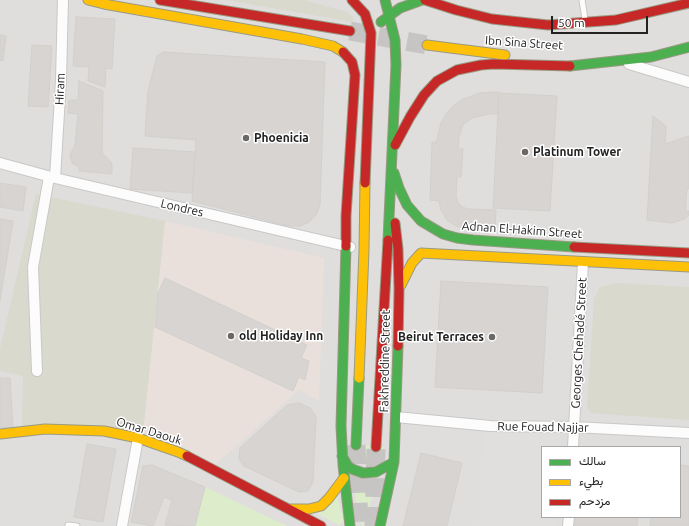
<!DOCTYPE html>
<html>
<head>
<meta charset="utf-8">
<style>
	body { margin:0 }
	#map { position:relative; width:689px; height:526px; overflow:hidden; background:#f0eeeb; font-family:Ubuntu,Vazirmatn,sans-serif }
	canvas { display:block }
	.legend { position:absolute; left:541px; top:446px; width:140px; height:72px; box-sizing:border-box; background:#fff; border:1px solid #a7a7a7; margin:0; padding:5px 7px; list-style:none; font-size:12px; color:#222 }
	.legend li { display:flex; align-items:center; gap:8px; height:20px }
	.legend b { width:20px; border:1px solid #a7a7a7 }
	.scale { position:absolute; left:551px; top:16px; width:97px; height:18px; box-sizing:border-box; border:2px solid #222; border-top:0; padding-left:5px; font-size:12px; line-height:14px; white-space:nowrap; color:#222; -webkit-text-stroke:3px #fff; paint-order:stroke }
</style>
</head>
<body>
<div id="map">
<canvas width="689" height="526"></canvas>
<ul class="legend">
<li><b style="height:5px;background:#4caf50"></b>سالك</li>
<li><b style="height:5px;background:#ffc107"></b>بطيء</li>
<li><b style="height:5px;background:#c62828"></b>مزدحم</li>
</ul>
<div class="scale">50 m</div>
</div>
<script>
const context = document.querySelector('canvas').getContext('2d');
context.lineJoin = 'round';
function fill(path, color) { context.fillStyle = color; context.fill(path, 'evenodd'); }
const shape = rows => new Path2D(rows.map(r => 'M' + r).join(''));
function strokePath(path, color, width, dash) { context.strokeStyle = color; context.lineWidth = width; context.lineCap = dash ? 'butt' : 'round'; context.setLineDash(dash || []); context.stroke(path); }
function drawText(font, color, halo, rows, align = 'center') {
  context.font = font + ' Ubuntu,sans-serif'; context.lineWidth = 3; context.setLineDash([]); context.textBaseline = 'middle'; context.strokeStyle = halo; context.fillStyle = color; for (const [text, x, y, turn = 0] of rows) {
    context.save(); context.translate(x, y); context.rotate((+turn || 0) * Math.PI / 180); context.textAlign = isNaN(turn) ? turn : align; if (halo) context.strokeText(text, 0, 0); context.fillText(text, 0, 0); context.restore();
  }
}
const residential = shape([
	[0,0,689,0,689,526,0,526],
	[542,447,680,447,680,517,542,517]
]);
const military = shape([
	[165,221,324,258,319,401,299,390,214,466,143,433]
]);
const construction = shape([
	[225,0,304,0,347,12,353,17,353,22],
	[36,194,165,221,143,433,22,426,23,376,0,371,0,349],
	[617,283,689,287,689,420,591,413,587,407,594,299,600,287]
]);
const grass = shape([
	[346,444,384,447,379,457,370,463,357,461,350,454],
	[350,474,379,475,363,526,362,526],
	[205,487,287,526,195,526],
	[337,495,344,521,339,525,318,514]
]);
const parking = shape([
	[483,432,560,435,559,447,542,447,542,517,556,517,556,526,479,526]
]);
const building = shape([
	[76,17,115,19,112,69,106,68,105,87,88,81,89,67,73,66,76,17],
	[0,35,6,36,3,61,0,60,0,35],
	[32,45,52,46,48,107,28,106,32,45],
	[163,52,325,62,320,205,316,215,309,222,300,226,289,226,192,201,196,140,145,136,148,91,157,56,163,52],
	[79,81,103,91,102,153,112,163,112,174,79,171,79,167,72,163,70,155,75,145,78,114,68,113,69,100,78,100,79,81],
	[498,92,498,114,489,114,472,118,463,125,459,136,458,149,463,149,461,177,457,177,456,196,458,202,462,207,468,209,496,210,495,231,469,230,456,226,447,220,441,210,439,201,430,200,432,142,436,143,441,123,446,114,453,106,461,100,480,93,498,92],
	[499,93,557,96,550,211,493,208,499,93],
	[653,116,666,126,665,144,689,136,689,189,687,188,685,211,689,211,689,215,684,219,672,223,647,220,653,116],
	[133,148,195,152,192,193,130,189,133,148],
	[0,183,26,187,23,211,0,207,0,183],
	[0,219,13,221,0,301,0,219],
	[165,278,307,345,301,358,309,361,305,380,299,377,293,391,155,327,158,293,165,278],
	[441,281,548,287,542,393,435,387,441,281],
	[0,378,10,378,13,428,0,427,0,378],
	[299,403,310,408,316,417,313,482,308,491,299,492,244,466,239,459,240,448,287,405,299,403],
	[87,444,116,449,103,522,74,517,87,444],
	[421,453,462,463,447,526,403,526,421,453],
	[152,465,205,487,195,526,165,525,172,500,164,497,153,526,131,522,143,466,152,465],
	[680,465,689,466,689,526,650,526,651,517,680,517,680,465],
	[574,517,638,517,637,526,574,526,574,517]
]);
const highwayTunnel = shape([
	[350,31,427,45],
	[356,445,359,526],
	[374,526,376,447]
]);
const lane = shape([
	[582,0,585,19],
	[68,525,77,526]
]);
const street = shape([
	[629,64,689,82],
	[0,163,55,178,350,247],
	[55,178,61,80,63,0],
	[37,371,33,267,49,177],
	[396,417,490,426,574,427,689,433],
	[573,447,583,262],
	[122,526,138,438],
	[568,526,569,517]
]);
const fast = shape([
	[385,0,395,40,396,65,388,240],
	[381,22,400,8,422,0],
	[570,66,651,57,689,47],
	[394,173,399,188,407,205,421,221,443,234,457,238,473,240,574,247],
	[346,246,341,426,343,465,350,526],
	[356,445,359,378],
	[342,456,348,466,352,469,363,473,376,472,394,462],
	[380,526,394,462,398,346]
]);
const slow = shape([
	[88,0,104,4,302,39,333,46,343,52],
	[427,45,505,55],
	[401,285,412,263,421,253,689,267],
	[359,378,364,250,365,183],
	[0,434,45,429,104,431,138,438,178,452,187,456],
	[291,509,309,509,321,506,329,498,344,478]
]);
const jam = shape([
	[160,0,350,31],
	[352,0,365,14,371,33,365,183],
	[425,0,456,10,492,19,548,25,616,20,689,3],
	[343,52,352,62,355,75,346,216,346,246],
	[395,145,410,117,424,95,437,81,457,70,481,65,494,64,570,66],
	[395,223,398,249,399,289,398,346],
	[574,247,689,253],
	[376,447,388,240],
	[187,456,321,526]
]);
const markers = [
	[246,138,4,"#6a6968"],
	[525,152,4,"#6a6968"],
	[231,336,4,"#6a6968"],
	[492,337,4,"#6a6968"]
];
const streetNames = [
	["Ibn Sina Street",524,43,4],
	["Hiram",60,89,-87],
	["Londres",182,208,13],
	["Adnan El-Hakim Street",522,230,4],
	["Georges Chehadé Street",579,343,-87],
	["Fakhreddine Street",385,361,-89],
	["Rue Fouad Najjar",543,427,1],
	["Omar Daouk",149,431,17]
];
const poiNames = [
	["Phoenicia",254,138],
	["Platinum Tower",533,152],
	["old Holiday Inn",239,336],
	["Beirut Terraces",484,337,"right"]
];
fill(residential, '#dfdedc');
fill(military, '#eae0db');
fill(construction, '#d9d9cd');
fill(grass, '#ddeccb');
fill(parking, '#e0dfde');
fill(building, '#d7d4d2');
strokePath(building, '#d3d0cc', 1);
strokePath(highwayTunnel, '#c7c5c3', 19, [19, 10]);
strokePath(lane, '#c9c8c7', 7);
strokePath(street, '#c9c8c7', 12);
strokePath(fast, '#999a82', 11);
strokePath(slow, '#999a82', 11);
strokePath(jam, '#999a82', 11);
strokePath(lane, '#fdfcfc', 5);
strokePath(street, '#fdfcfc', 10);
strokePath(fast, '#4caf50', 9);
strokePath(slow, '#ffc107', 9);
strokePath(jam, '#c62828', 9);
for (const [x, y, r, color] of markers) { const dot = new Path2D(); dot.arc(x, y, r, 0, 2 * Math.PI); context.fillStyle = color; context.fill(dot); strokePath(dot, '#fff', 1.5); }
drawText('12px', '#222', '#fff', streetNames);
drawText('bold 12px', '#222', '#fff', poiNames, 'left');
</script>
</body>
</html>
